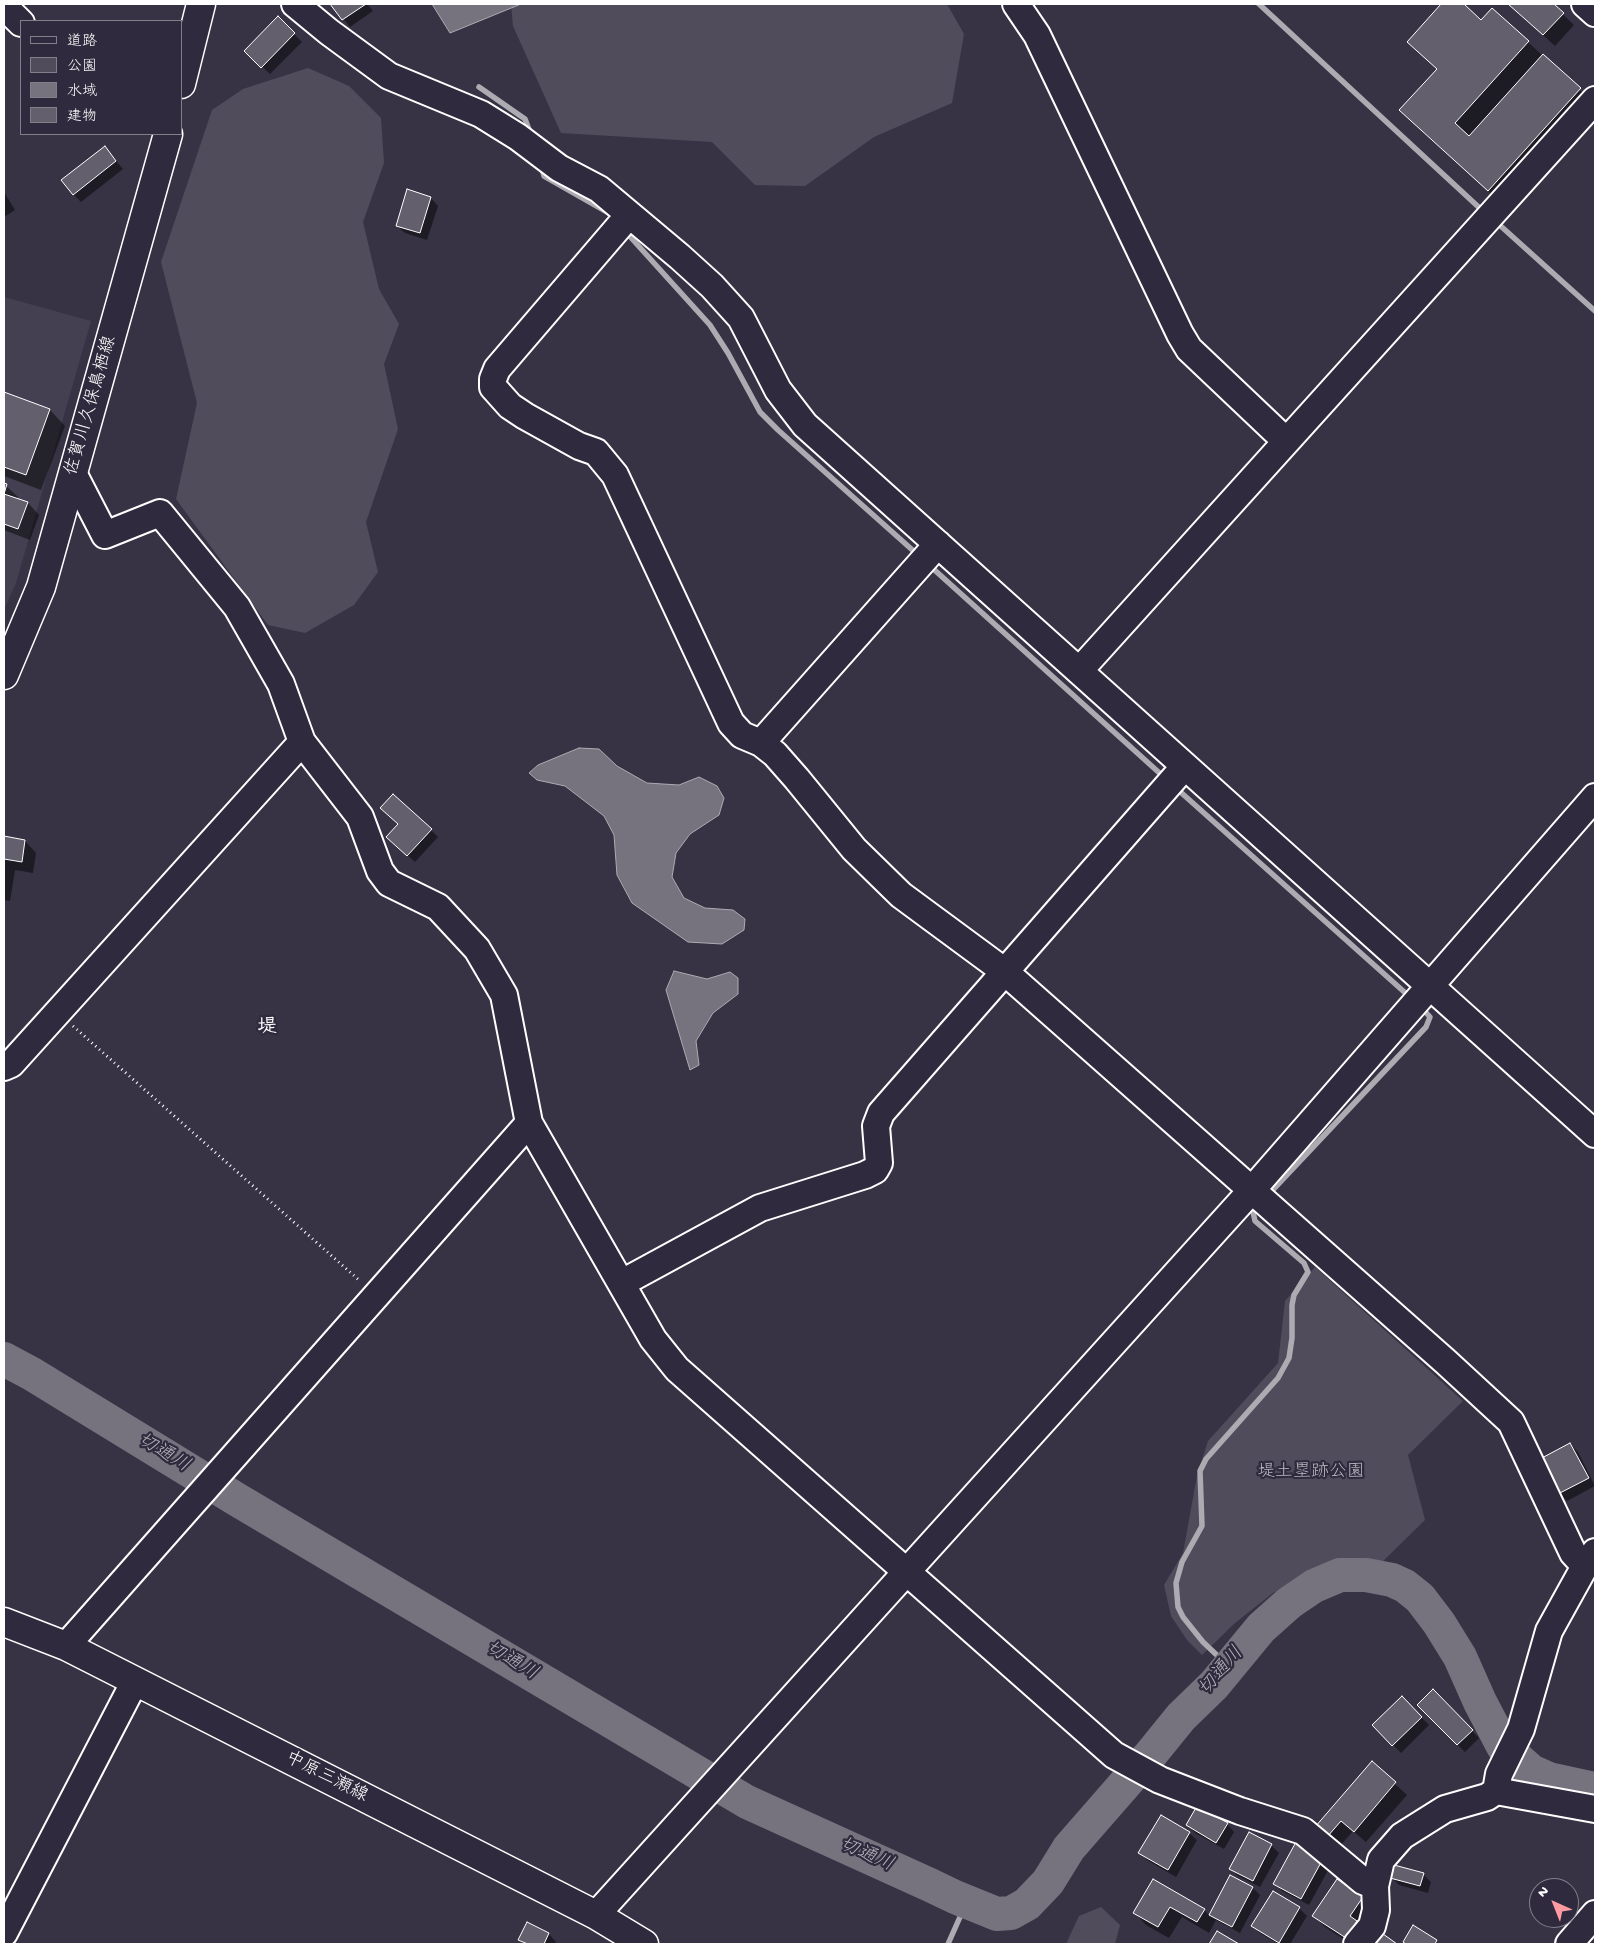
<!DOCTYPE html>
<html>
<head>
<meta charset="utf-8">
<style>
	body { margin:0 }
	#map { position:relative; width:1599px; height:1948px; overflow:hidden; background:#373345; font-family:"Gochi Hand","Klee One",sans-serif }
	canvas { display:block }
	.frame { position:absolute; inset:0; border:5px solid #fff; pointer-events:none }
	.legend { position:absolute; left:20px; top:20px; width:162px; height:115px; box-sizing:border-box; background:#2f2a3d; border:1px solid #827f8b; margin:0; padding:6px 9px; list-style:none; font-size:15px; color:#fff }
	.legend li { display:flex; align-items:center; gap:10px; height:25px }
	.legend b { width:25px; border:1px solid #827f8b }
	.north { position:absolute; left:1529px; top:1878px; width:50px; height:50px; box-sizing:border-box; background:#2f2a3d; border:1px solid #827f8b; border-radius:50%; rotate:316deg; font-size:14px; font-weight:700; line-height:20px; text-align:center; color:#fff }
	.north::after { content:''; display:block; margin:auto; width:18px; height:22px; background:#ff9aa2; clip-path:polygon(50% 0,100% 100%,50% 72%,0 100%) }
</style>
</head>
<body>
<div id="map">
<canvas width="1599" height="1948"></canvas>
<div class="frame"></div>
<ul class="legend">
<li><b style="height:6px;background:#2f2a3d"></b>道路</li>
<li><b style="height:14px;background:#514c5c"></b>公園</li>
<li><b style="height:14px;background:#76737f"></b>水域</li>
<li><b style="height:14px;background:#635f6d"></b>建物</li>
</ul>
<div class="north">N</div>
</div>
<script>
const context = document.querySelector('canvas').getContext('2d');
context.lineJoin = 'round';
function fill(path, color) { context.fillStyle = color; context.fill(path, 'evenodd'); }
const shape = rows => new Path2D(rows.map(r => 'M' + r).join(''));
function strokePath(path, color, width, dash) { context.strokeStyle = color; context.lineWidth = width; context.lineCap = dash ? 'butt' : 'round'; context.setLineDash(dash || []); context.stroke(path); }
function drawText(font, color, halo, rows, align = 'center') {
  context.font = font + ' "Gochi Hand","Klee One",sans-serif'; context.lineWidth = 4.5; context.setLineDash([]); context.textBaseline = 'middle'; context.strokeStyle = halo; context.fillStyle = color; for (const [text, x, y, turn = 0] of rows) {
    context.save(); context.translate(x, y); context.rotate((+turn || 0) * Math.PI / 180); context.textAlign = isNaN(turn) ? turn : align; if (halo) context.strokeText(text, 0, 0); context.fillText(text, 0, 0); context.restore();
  }
}
const built = shape([
	[4,297,91,321,16,583,4,610]
]);
const green = shape([
	[511,4,947,4,964,34,952,103,874,137,805,186,755,185,712,142,561,133,513,26],
	[308,68,349,86,381,118,384,163,363,222,379,289,399,324,384,364,398,429,366,522,378,572,354,605,305,633,268,625,176,499,197,403,161,262,212,110,243,89],
	[1315,1267,1463,1401,1408,1455,1425,1520,1378,1566,1345,1566,1305,1575,1273,1593,1235,1623,1202,1655,1187,1640,1171,1616,1164,1585,1183,1553,1197,1476,1208,1441,1278,1363,1285,1301],
	[1101,1907,1120,1925,1115,1944,1066,1944,1079,1916]
]);
const water = shape([
	[432,4,521,4,450,33,432,4],
	[579,748,599,749,617,766,647,783,679,785,699,777,717,786,724,798,719,815,690,834,676,853,672,877,684,898,705,908,733,910,745,919,744,930,722,944,688,942,632,903,617,875,614,835,604,816,565,786,537,780,529,773,538,765,579,748],
	[674,971,707,979,730,972,738,978,738,994,713,1013,696,1041,699,1065,690,1070,666,990,674,971]
]);
const shadow = shape([
	[332,4,367,4,373,11,350,27],
	[1443,4,1462,4,1481,21,1492,9,1595,104,1504,205,1416,126,1438,69,1409,42],
	[1509,4,1552,4,1574,25,1555,46],
	[278,18,302,42,270,74,246,51],
	[105,148,123,169,81,202,73,194],
	[4,192,15,210,4,217],
	[431,198,438,206,427,240,405,233,397,226],
	[4,393,50,410,65,426,41,490,4,476],
	[4,484,18,497,17,500,28,503,39,515,30,540,4,530],
	[431,830,438,837,415,862,395,844],
	[4,838,25,841,36,853,33,873,15,870,10,901,4,900],
	[1570,1444,1578,1452,1595,1486,1567,1501,1559,1493,1541,1459],
	[1433,1691,1479,1738,1465,1752,1418,1705],
	[1402,1698,1429,1725,1401,1753,1374,1725],
	[1372,1763,1407,1795,1366,1842,1353,1831,1339,1847,1317,1827],
	[1227,1824,1234,1832,1224,1849,1195,1833,1188,1825],
	[1189,1833,1197,1840,1176,1877,1147,1860,1140,1853],
	[1249,1834,1271,1845,1279,1853,1260,1887,1238,1876,1231,1869],
	[1296,1843,1331,1865,1309,1905,1282,1891,1275,1883],
	[1423,1874,1431,1882,1428,1893,1399,1885,1392,1878],
	[1231,1877,1253,1888,1260,1895,1240,1933,1216,1920,1209,1933,1182,1917,1169,1938,1146,1925,1135,1913,1154,1881,1204,1910,1210,1916],
	[1362,1898,1374,1909,1351,1944,1325,1927,1314,1916],
	[1299,1908,1307,1916,1290,1944,1278,1944,1260,1933,1253,1926],
	[527,1924,549,1934,556,1942,555,1944,525,1944,520,1939],
	[1436,1941,1439,1944,1406,1944,1404,1942]
]);
const stream = shape([
	[1259,4,1485,213],
	[479,87,525,119,531,135],
	[541,165,544,176,609,213],
	[1494,220,1595,311],
	[625,231,710,325,728,353,760,412,778,430,918,555],
	[929,565,1165,778],
	[1176,788,1411,998],
	[1267,1196,1426,1027,1430,1017,1420,1006],
	[1231,1664,1222,1660,1203,1642,1183,1617,1178,1607,1176,1583,1182,1562,1202,1526,1200,1471,1206,1459,1278,1378,1289,1358,1292,1338,1292,1305,1294,1295,1308,1272,1304,1263,1255,1221,1253,1212,1259,1205],
	[948,1944,960,1917,976,1906]
]);
const river = shape([
	[4,1359,32,1374,236,1499,747,1802,930,1885,955,1897,997,1914,1011,1913,1027,1904,1048,1882,1069,1848,1151,1754,1181,1717,1214,1685,1261,1628,1289,1603,1314,1586,1340,1575,1366,1575,1392,1580,1405,1586,1420,1598,1439,1623,1460,1657,1480,1702,1503,1746,1531,1771,1549,1779,1595,1789]
]);
const building = shape([
	[330,4,366,4,342,20,330,4],
	[1441,4,1464,4,1481,20,1492,8,1529,41,1455,123,1469,136,1543,54,1581,88,1488,191,1399,110,1437,69,1407,42,1441,4],
	[1508,4,1554,4,1564,13,1543,35,1508,4],
	[278,16,295,33,261,68,244,51,278,16],
	[105,146,116,161,73,195,61,180,105,146],
	[407,189,431,197,420,233,396,226,407,189],
	[4,392,50,409,26,475,4,467,4,392],
	[4,483,7,484,4,494,28,502,18,529,4,524,4,483],
	[393,794,432,829,407,856,386,837,398,824,380,808,393,794],
	[4,836,25,840,22,862,4,859,4,860,4,836],
	[1570,1443,1589,1478,1558,1494,1540,1459,1570,1443],
	[1433,1689,1473,1730,1457,1745,1417,1705,1433,1689],
	[1402,1696,1422,1717,1392,1746,1372,1725,1402,1696],
	[1372,1761,1396,1782,1354,1832,1341,1821,1327,1837,1315,1827,1372,1761],
	[1197,1806,1228,1823,1216,1843,1186,1825,1197,1806],
	[1161,1815,1190,1832,1168,1870,1138,1853,1161,1815],
	[1249,1832,1272,1844,1253,1881,1229,1869,1249,1832],
	[1296,1842,1324,1857,1301,1899,1273,1884,1296,1842],
	[1394,1865,1424,1873,1420,1886,1390,1878,1394,1865],
	[1230,1875,1253,1887,1232,1927,1209,1915,1230,1875],
	[1153,1879,1205,1909,1197,1922,1170,1907,1158,1927,1133,1913,1153,1879],
	[1337,1879,1363,1897,1350,1916,1357,1921,1346,1938,1312,1916,1337,1879],
	[1273,1891,1300,1907,1279,1943,1251,1926,1273,1891],
	[527,1922,549,1933,544,1944,528,1944,518,1940,527,1922],
	[1413,1925,1437,1940,1435,1944,1406,1944,1403,1942,1413,1925],
	[1217,1931,1239,1944,1209,1944,1217,1931],
	[1379,1931,1397,1944,1369,1944,1379,1931]
]);
const path = shape([
	[73,1026,360,1281]
]);
const minor = shape([
	[295,4,329,32,389,76,481,114,518,137,559,168,599,189,680,257,712,286,741,318,778,390,805,425,1595,1134],
	[1016,4,1037,35,1180,334,1189,349,1286,441],
	[1585,4,1595,13],
	[4,6,21,23],
	[629,215,497,369,493,379,493,387,510,406,525,416,579,446,596,452,615,475,731,723,742,735,761,743,775,754,797,779,854,849,901,895,1004,971,1446,1362,1511,1422,1573,1553,1585,1566],
	[73,473,105,535,160,513,237,607,281,684,302,742,360,817,380,871,389,883,438,907,477,949,504,995,529,1123,653,1339,677,1369,1114,1755,1160,1780,1240,1811,1303,1831,1363,1881,1375,1886],
	[1079,671,1595,100],
	[761,743,938,544],
	[4,1067,11,1064,302,742],
	[622,1283,760,1208,865,1175,875,1170,879,1163,876,1126,881,1113,1185,766],
	[66,1646,529,1123],
	[1496,1791,1595,1809],
	[596,1915,1251,1191,1595,797],
	[4,1933,135,1681],
	[1357,1944,1372,1926,1376,1910,1375,1886,1381,1860,1402,1836,1445,1809,1487,1797,1496,1791,1499,1774,1521,1729,1549,1631,1585,1566,1595,1552],
	[1569,1944,1595,1914]
]);
const major = shape([
	[181,84,201,4],
	[4,675,41,587,168,134],
	[4,1622,66,1646,135,1681,596,1915,644,1944]
]);
const streetNames = [
	["佐賀川久保鳥栖線",92,406,-74],
	["中原三瀬線",326,1778,27]
];
const parkNames = [
	["堤土塁跡公園",1311,1473]
];
const waterNames = [
	["切通川",163,1454,31],
	["切通川",511,1662,31],
	["切通川",1222,1672,-49],
	["切通川",866,1856,24]
];
const quarterNames = [
	["堤",267,1029]
];
fill(built, '#444051');
fill(green, '#514c5c');
fill(water, '#76737f');
strokePath(water, '#adabb2', 1);
fill(shadow, '#0007');
strokePath(stream, '#adabb2', 5.5);
strokePath(river, '#76737f', 34);
fill(building, '#635f6d');
strokePath(building, '#fff', 1);
strokePath(minor, '#fff', 30);
strokePath(major, '#fff', 31);
strokePath(path, '#fff', 3, [1, 4]);
strokePath(minor, '#2f2a3d', 26);
strokePath(major, '#2f2a3d', 28);
drawText('18px', '#fff', '#2f2a3d', streetNames);
drawText('18px', '#b9b7be', '#2f2a3d', parkNames);
drawText('italic 19px', '#b4b2b9', '#2f2a3d', waterNames);
drawText('bold 20px', '#fff', '#2f2a3d', quarterNames);
</script>
</body>
</html>
